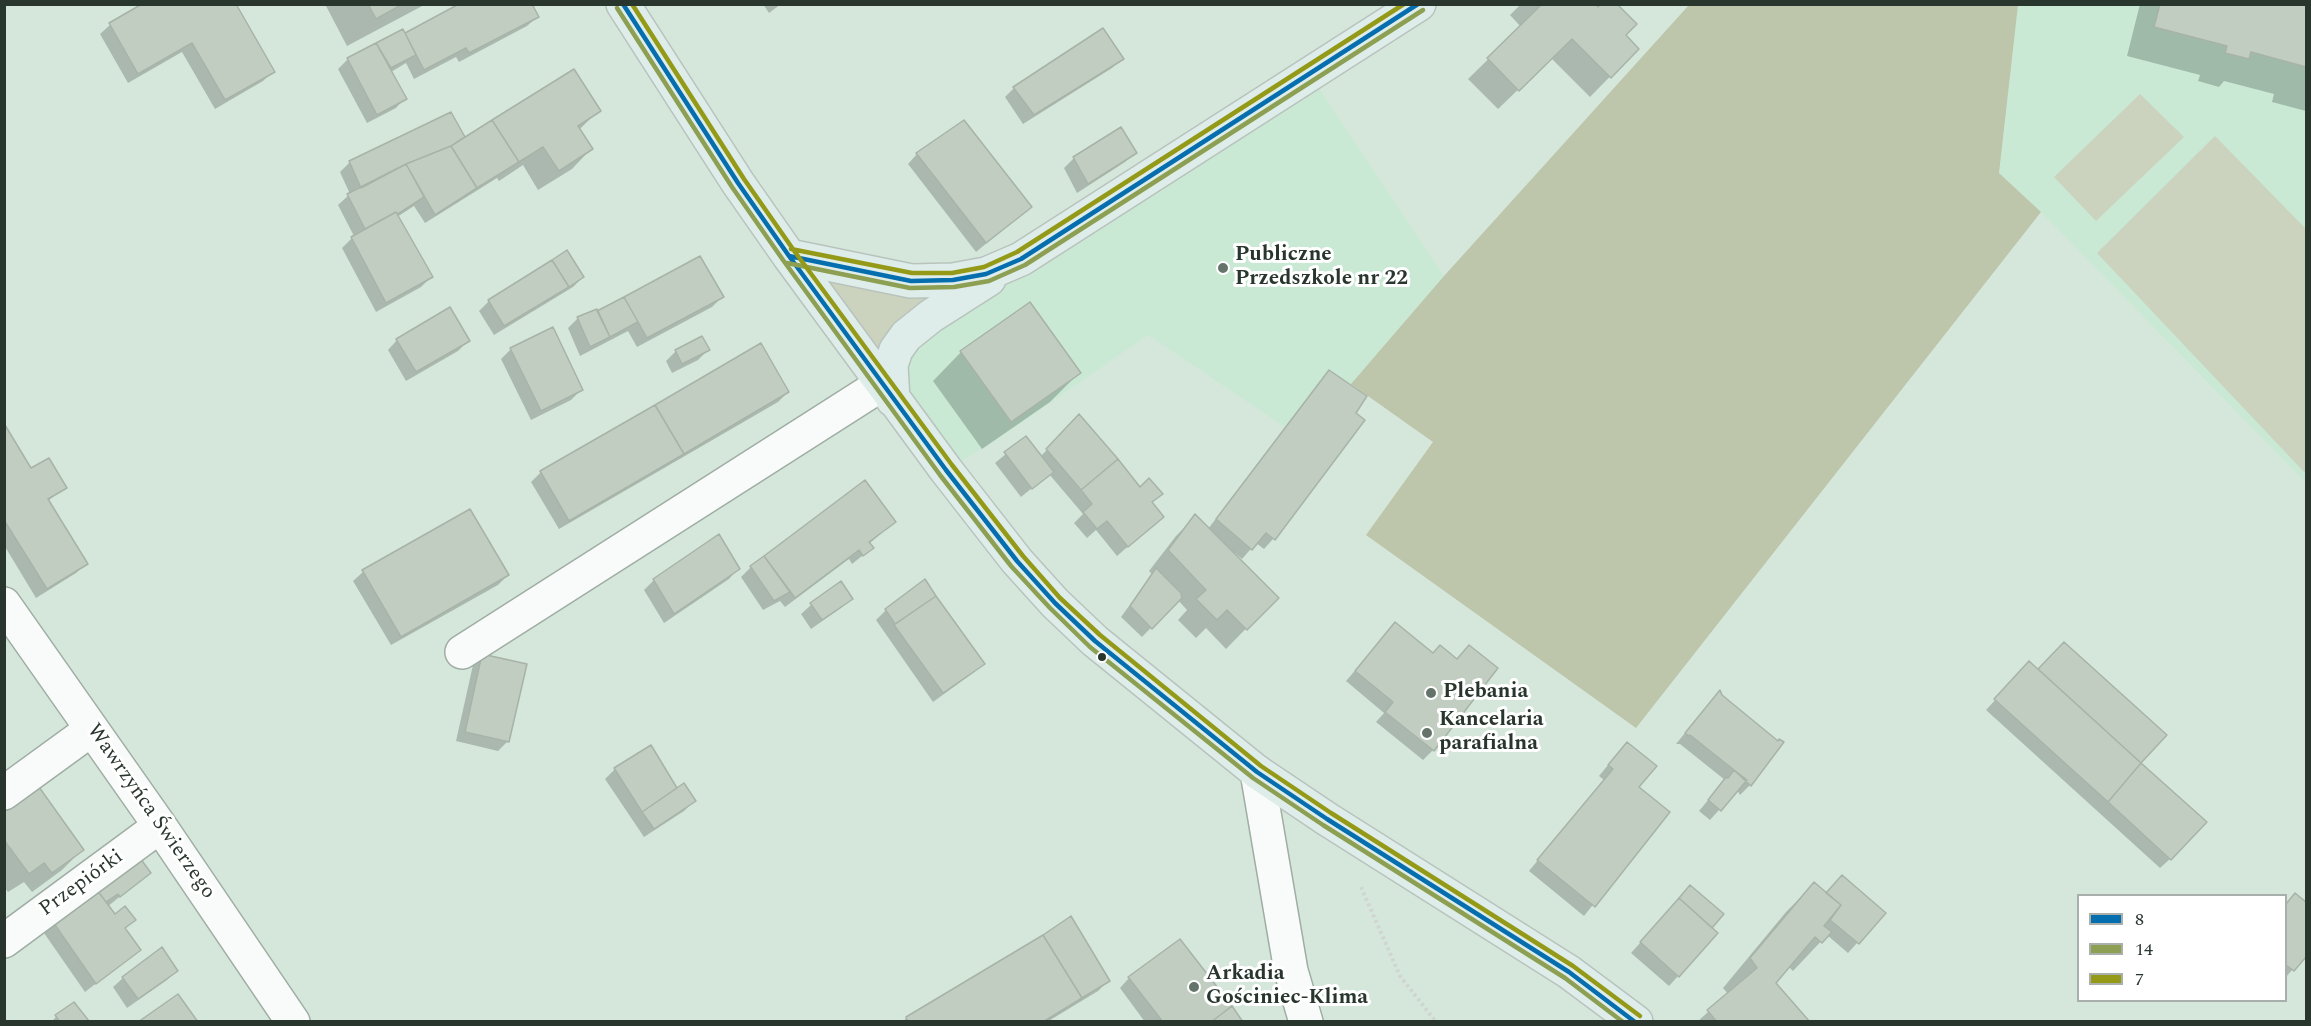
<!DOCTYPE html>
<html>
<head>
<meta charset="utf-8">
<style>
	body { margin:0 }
	#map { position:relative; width:2311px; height:1026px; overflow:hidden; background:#d5e7db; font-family:Spectral,serif }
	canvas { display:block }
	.frame { position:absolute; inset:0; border:6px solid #29362e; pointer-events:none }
	.legend { position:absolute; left:2077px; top:894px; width:210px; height:108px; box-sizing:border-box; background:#fff; border:2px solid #a9afab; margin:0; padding:8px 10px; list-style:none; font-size:18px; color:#29362e }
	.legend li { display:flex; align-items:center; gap:12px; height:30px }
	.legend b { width:30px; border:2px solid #a9afab }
</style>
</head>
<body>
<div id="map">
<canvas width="2311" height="1026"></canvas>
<div class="frame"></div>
<ul class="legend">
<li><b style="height:8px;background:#056eaf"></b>8</li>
<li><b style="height:8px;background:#8c9f52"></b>14</li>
<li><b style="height:8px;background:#949a17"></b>7</li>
</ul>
</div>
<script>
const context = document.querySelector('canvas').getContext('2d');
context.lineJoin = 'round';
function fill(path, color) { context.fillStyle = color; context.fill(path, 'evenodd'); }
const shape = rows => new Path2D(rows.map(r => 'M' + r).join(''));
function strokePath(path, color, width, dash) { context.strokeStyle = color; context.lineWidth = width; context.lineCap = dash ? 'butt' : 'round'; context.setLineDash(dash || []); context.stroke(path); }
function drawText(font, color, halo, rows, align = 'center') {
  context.font = font + ' Spectral,serif'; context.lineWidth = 6; context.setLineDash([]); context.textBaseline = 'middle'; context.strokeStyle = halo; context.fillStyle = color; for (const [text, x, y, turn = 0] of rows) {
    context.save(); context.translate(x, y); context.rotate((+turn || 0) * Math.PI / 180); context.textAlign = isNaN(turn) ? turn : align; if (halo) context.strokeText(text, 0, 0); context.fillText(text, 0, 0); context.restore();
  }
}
const built = shape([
	[2018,5,2306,5,2306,483,2041,212,1999,173],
	[1310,75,1444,276,1351,384,1329,370,1286,428,1148,335,995,441,946,470,893,400,896,350]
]);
const green = shape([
	[2140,94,2184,137,2096,221,2054,177],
	[2215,136,2306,229,2306,474,2097,253],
	[789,256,953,280,891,364]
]);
const forest = shape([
	[1689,5,2018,5,1999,173,2041,212,1636,728,1366,535,1433,442,1351,384,1444,276]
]);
const shadow = shape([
	[145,4,273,71,263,81,215,109,182,52,128,83,100,34,110,25],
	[325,4,426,4,347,46],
	[462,4,537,17,527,26,459,62,456,57,414,79,406,63,391,72,405,98,396,108,367,123,338,69,348,59,402,31,404,35],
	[763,4,781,4,769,13],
	[1521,4,1594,4,1637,49,1590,97,1551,58,1498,109,1468,79,1521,27,1510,15],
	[2140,4,2306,4,2306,111,2272,102,2274,94,2224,81,2219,87,2198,81,2200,75,2127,56],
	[1122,58,1112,68,1023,124,1005,97,1014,88],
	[599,110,579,130,591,149,572,169,538,190,523,165,499,181,497,178,425,223,414,206,397,217,431,277,421,287,376,312,342,248,354,236,338,205,350,194,340,172,350,162,450,114,464,140],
	[1135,153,1125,162,1077,193,1064,168,1074,158],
	[917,154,1030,207,976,252,908,164],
	[700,258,722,297,712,307,637,347,628,331,580,356,568,328,578,318,598,312],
	[583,277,573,287,494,335,479,311,489,301],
	[397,340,468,341,458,351,406,381,388,350],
	[511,349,581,390,571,400,531,420,501,359],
	[708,350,698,360,672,373,666,361,676,351],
	[961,352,1079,373,1050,402,982,449,933,381],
	[1329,372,1355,413,1363,420,1273,539,1264,549,1256,543,1242,559,1235,553,1233,555,1276,598,1226,649,1206,628,1196,638,1178,620,1187,610,1178,600,1142,637,1121,617,1152,574,1149,571,1176,536,1195,517,1208,529,1320,382],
	[788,392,778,402,559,529,531,482,541,472],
	[1079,417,1140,489,1161,494,1152,503,1162,517,1117,556,1096,530,1087,538,1074,523,1083,514,1049,474,1021,497,995,463,1025,438,1040,457],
	[4,427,31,470,65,487,48,501,86,563,76,573,36,598,4,545],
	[865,482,894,522,869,544,872,548,852,564,849,559,785,607,780,601,763,610,741,577,751,567],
	[470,511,508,575,498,585,391,645,353,581,363,572],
	[738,569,729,579,664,623,644,590,654,580],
	[925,582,983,664,973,673,933,702,876,620,886,610],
	[841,584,851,599,841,608,811,629,801,614,811,605],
	[1395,624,1433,750,1423,760,1376,722,1384,713,1346,681],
	[2064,644,2164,735,2139,763,2170,859,2160,868,1986,710,2020,673,2038,671],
	[483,656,508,741,498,751,456,741,473,665],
	[1710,702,1782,743,1750,785,1740,795,1737,790,1710,820,1699,811,1725,780,1680,744,1676,744],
	[650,747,677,790,694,801,684,811,644,837,605,779,615,769],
	[1618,753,1637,787,1667,812,1584,916,1529,871,1604,780,1599,776],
	[4,814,82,850,62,870,32,892,24,882,8,892,4,887],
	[149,873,107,907,114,916,134,920,124,930,139,950,85,992,44,933,54,923],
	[1814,884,1826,894,1884,913,1848,953,1827,935,1793,971,1788,966,1774,983,1808,1022,1697,1022,1728,994,1723,988,1786,912],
	[2295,895,2306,904,2306,954,2286,977,2286,904],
	[1681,897,1678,976,1669,986,1631,953],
	[177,970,167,980,127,1008,113,987,123,978],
	[1129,978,1240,1022,1145,1022,1120,988],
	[1108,981,1098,991,1047,1022,903,1022,906,1018],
	[56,1017,86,1022,51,1022]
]);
const building = shape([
	[142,4,236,4,275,72,225,100,192,43,138,74,109,23,142,4],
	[368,4,403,4,376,19,368,4],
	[459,4,532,4,539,17,469,53,466,48,424,70,405,33,459,4],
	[1538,4,1597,4,1598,7,1600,4,1617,4,1637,24,1626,35,1639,49,1611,78,1572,39,1519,91,1487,58,1540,6,1538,4],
	[2160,4,2306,4,2306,67,2251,52,2249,59,2225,53,2227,46,2154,27,2160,4],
	[1103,28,1124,59,1034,115,1013,87,1103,28],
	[403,29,416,55,391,68,376,43,403,29],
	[376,43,407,99,377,115,347,58,376,43],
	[574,69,601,111,578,126,593,149,559,171,543,147,519,162,492,120,574,69],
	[451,112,465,137,451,146,406,164,361,188,349,161,451,112],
	[492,120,519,162,477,188,451,146,492,120],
	[964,120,1032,207,986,243,916,153,964,120],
	[1121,127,1137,153,1088,184,1073,157,1121,127],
	[451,146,477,188,435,215,406,164,451,146],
	[406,164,424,197,398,214,396,212,365,229,347,194,406,164],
	[396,212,433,277,386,303,351,237,396,212],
	[567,250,584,277,569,287,552,260,567,250],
	[700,256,724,297,647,338,624,297,700,256],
	[552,260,569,287,504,326,488,300,552,260],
	[624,297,638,322,610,337,597,311,624,297],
	[1030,302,1081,373,1011,422,960,351,1030,302],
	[450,307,470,341,416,372,396,339,450,307],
	[597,309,610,337,590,347,577,317,597,309],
	[553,327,583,390,541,411,510,348,553,327],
	[702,336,710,350,682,364,675,350,702,336],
	[761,343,789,392,684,454,655,405,761,343],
	[1329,370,1367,396,1356,413,1365,420,1275,540,1266,533,1252,550,1216,519,1329,370],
	[655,405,684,454,569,521,540,471,655,405],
	[1079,414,1118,459,1081,490,1046,449,1079,414],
	[5,425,31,468,49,458,67,488,48,499,88,564,47,589,4,520,5,425],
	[1026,436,1054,472,1032,489,1004,452,1026,436],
	[1118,459,1140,487,1149,478,1163,494,1152,502,1164,517,1128,547,1107,521,1097,529,1083,512,1092,504,1081,490,1118,459],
	[865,480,896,522,869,542,874,548,863,556,859,550,795,598,764,556,865,480],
	[470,509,509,575,401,637,362,570,470,509],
	[1195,514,1279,598,1247,630,1227,610,1217,620,1196,599,1206,590,1168,550,1195,514],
	[719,534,740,569,674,614,653,579,719,534],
	[764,556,790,592,774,601,750,566,764,556],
	[1156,568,1181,593,1182,598,1152,629,1130,606,1156,568],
	[925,579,936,596,895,624,885,609,925,579],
	[841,581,853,599,822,620,810,603,841,581],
	[936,596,985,664,943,693,894,625,936,596],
	[1395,622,1433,653,1440,645,1457,659,1469,645,1498,668,1434,751,1385,712,1393,702,1355,671,1395,622],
	[2064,642,2167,735,2141,763,2038,669,2064,642],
	[482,654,527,664,509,742,465,732,482,654],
	[2029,661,2141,763,2108,802,1994,699,2029,661],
	[1720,690,1722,695,1778,741,1779,739,1784,742,1751,786,1734,770,1690,735,1689,736,1685,733,1720,690],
	[1627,742,1657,766,1639,787,1670,812,1595,907,1537,860,1613,769,1608,765,1627,742],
	[651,745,677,788,642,812,614,768,651,745],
	[2141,763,2207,822,2171,860,2108,802,2141,763],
	[1734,770,1747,780,1721,811,1708,800,1726,777,1728,778,1734,770],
	[684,783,696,801,654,829,642,812,684,783],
	[39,787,84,850,52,873,44,863,29,874,4,840,4,812,39,787],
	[140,858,151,873,120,897,118,894,106,902,97,890,140,858],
	[1842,875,1886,913,1859,944,1830,920,1841,905,1826,893,1842,875],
	[1814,882,1841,905,1824,926,1832,932,1822,943,1815,937,1776,983,1810,1022,1717,1022,1707,1010,1757,968,1750,958,1814,882],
	[1690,885,1724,914,1712,928,1679,898,1690,885],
	[97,890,115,914,125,906,136,920,125,928,141,950,96,984,53,922,97,890],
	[2295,893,2306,902,2306,957,2294,971,2286,965,2286,904,2295,893],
	[1679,898,1718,933,1679,977,1640,942,1679,898],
	[1071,916,1110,981,1082,998,1043,935,1071,916],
	[1043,935,1082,998,1043,1022,908,1022,906,1017,1043,935],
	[1180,939,1232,1006,1211,1022,1163,1022,1128,977,1180,939],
	[162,947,178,971,138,999,122,977,162,947],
	[178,994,198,1022,138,1022,178,994],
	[74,1002,89,1021,89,1022,60,1022,55,1015,74,1002],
	[1232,1006,1243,1022,1211,1022,1232,1006]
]);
const path = shape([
	[1361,887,1400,976,1436,1022]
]);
const minor = shape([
	[4,604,160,826,293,1022],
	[462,652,882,384],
	[1257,772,1291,971,1306,1022],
	[4,793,92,729],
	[4,941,160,826]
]);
const major = shape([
	[623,4,738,183,789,256,946,470,1017,561,1055,603,1095,641,1257,772,1327,819,1569,972,1636,1022],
	[789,256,911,281,953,280,986,274,1021,259,1419,4],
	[893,400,891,365,896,350,906,336,931,316,989,279]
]);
const bus1 = shape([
	[623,4,738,183,789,256,946,470,1017,561,1055,603,1095,641,1257,772,1327,819,1569,972,1635,1022],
	[789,256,911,281,953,280,986,274,1021,259,1418,4]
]);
const bus2 = shape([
	[617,8,732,187,783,260,940,475,1011,566,1050,608,1090,647,1253,778,1323,825,1565,978,1623,1022],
	[787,263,910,288,954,287,989,281,1025,265,1423,10]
]);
const bus3 = shape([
	[632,4,744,179,795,252,952,465,1023,556,1060,598,1100,635,1261,766,1331,813,1573,966,1640,1016],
	[791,249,912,273,952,273,984,267,1017,252,1404,4]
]);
const markers = [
	[1223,268,6,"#65746b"],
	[1102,657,5,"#29362e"],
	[1431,693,6,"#65746b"],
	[1427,733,6,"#65746b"],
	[1194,987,6,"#65746b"]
];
const poiNames = [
	["Publiczne",1235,256],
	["Przedszkole nr 22",1235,280],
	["Plebania",1443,693],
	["Kancelaria",1439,721],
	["parafialna",1439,745],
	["Arkadia",1206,975],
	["Gościniec-Klima",1206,999]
];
const streetNames = [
	["Wawrzyńca Świerzego",150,812,55],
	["Przepiórki",82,884,-36]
];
fill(built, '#c9e9d4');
fill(green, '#cbd3bf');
fill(forest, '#bdc5aa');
fill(shadow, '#0003');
fill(building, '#c1cdc1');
strokePath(building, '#a7b3a7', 1.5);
strokePath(minor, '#9fada4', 36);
strokePath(major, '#b9c3bd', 36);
strokePath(path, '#d0d5d2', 4, [3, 3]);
strokePath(minor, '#f9fbfa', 33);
strokePath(major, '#deede9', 33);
strokePath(bus1, '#056eaf', 4.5);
strokePath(bus2, '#8c9f52', 4.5);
strokePath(bus3, '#949a17', 4.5);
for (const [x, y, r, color] of markers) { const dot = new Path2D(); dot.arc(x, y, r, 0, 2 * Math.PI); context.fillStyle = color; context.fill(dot); strokePath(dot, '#fff', 2); }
drawText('bold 21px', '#29362e', '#fff', poiNames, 'left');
drawText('21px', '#29362e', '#fff', streetNames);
</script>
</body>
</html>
